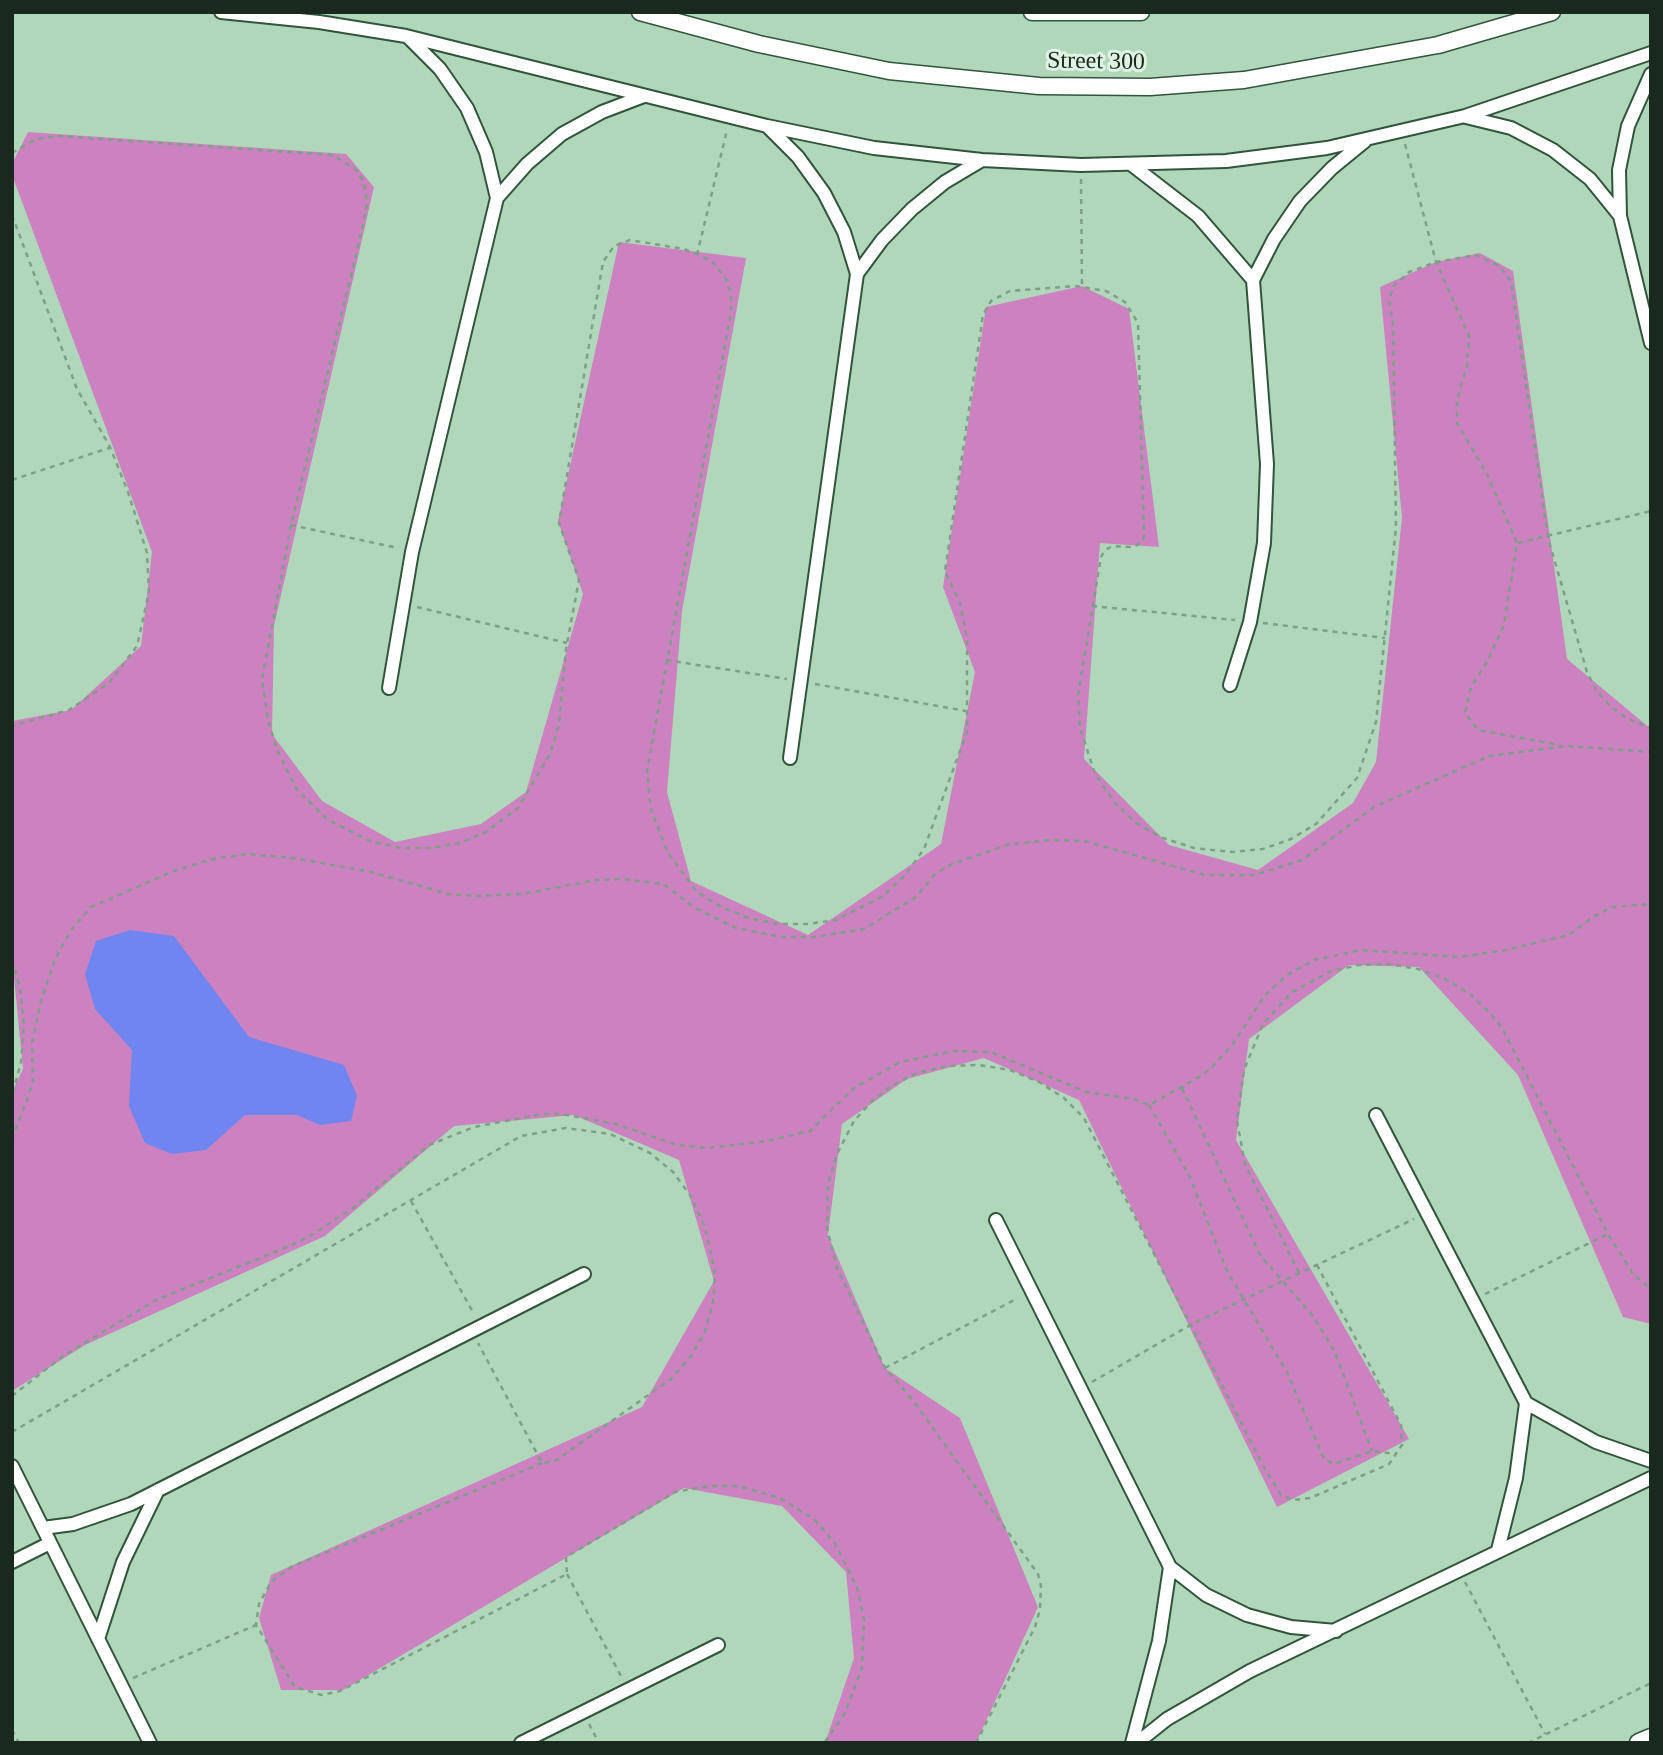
<!DOCTYPE html>
<html>
<head>
<meta charset="utf-8">
<style>
	body { margin:0 }
	#map { position:relative; width:1663px; height:1755px; overflow:hidden; background:#b0d7ba; font-family:Georgia,serif }
	canvas { display:block }
	.frame { position:absolute; inset:0; border:14px solid #1a291e; pointer-events:none }
</style>
</head>
<body>
<div id="map">
<canvas width="1663" height="1755"></canvas>
<div class="frame"></div>
</div>
<script>
const context = document.querySelector('canvas').getContext('2d');
context.lineJoin = 'round';
function fill(path, color) { context.fillStyle = color; context.fill(path, 'evenodd'); }
const shape = rows => new Path2D(rows.map(r => 'M' + r).join(''));
function strokePath(path, color, width, dash) { context.strokeStyle = color; context.lineWidth = width; context.lineCap = dash ? 'butt' : 'round'; context.setLineDash(dash || []); context.stroke(path); }
function drawText(font, color, halo, rows, align = 'center') {
  context.font = font + ' Georgia,serif'; context.lineWidth = 6; context.setLineDash([]); context.textBaseline = 'middle'; context.strokeStyle = halo; context.fillStyle = color; for (const [text, x, y, turn = 0] of rows) {
    context.save(); context.translate(x, y); context.rotate((+turn || 0) * Math.PI / 180); context.textAlign = isNaN(turn) ? turn : align; if (halo) context.strokeText(text, 0, 0); context.fillText(text, 0, 0); context.restore();
  }
}
const green = shape([
	[28,132,346,154,374,187,274,626,272,734,322,801,395,842,481,824,526,792,583,594,558,521,619,242,746,258,682,611,667,792,691,881,808,935,941,844,975,672,943,587,986,307,1082,286,1129,309,1159,547,1100,543,1084,759,1169,845,1258,870,1353,803,1376,762,1402,518,1380,287,1436,262,1480,253,1513,271,1567,659,1651,729,1651,1324,1623,1317,1518,1075,1419,967,1349,965,1249,1039,1236,1140,1409,1439,1277,1507,1079,1100,984,1058,907,1079,842,1124,828,1235,885,1368,960,1418,1038,1607,976,1743,825,1743,854,1658,846,1572,782,1506,684,1488,343,1690,281,1690,259,1618,271,1575,642,1407,714,1281,679,1160,574,1115,454,1126,325,1236,85,1345,12,1391,12,1092,23,1069,12,957,12,721,71,710,141,646,152,552,12,175,12,164]
]);
const water = shape([
	[130,930,174,936,249,1037,344,1065,357,1096,351,1121,320,1125,297,1115,245,1115,206,1150,172,1154,145,1143,129,1106,132,1050,95,1009,85,974,96,941]
]);
const path = shape([
	[1405,144,1436,262,1469,336,1467,365,1457,400,1457,423,1487,474,1517,543,1504,625,1487,662,1471,687,1465,713,1478,730,1560,745],
	[12,153,36,139,58,136,333,155,355,169,364,182,367,203,363,225,291,525,262,679,268,720,277,750,297,790,328,820,370,841,401,848,431,848,460,843,486,832,518,808,550,754,559,724,566,649,579,580,559,523,603,262,614,246,630,240,684,249,712,261,726,279,731,295,731,312,647,771,651,810,668,853,697,892,721,907,749,918,778,924,808,924,836,920,883,896,906,874,924,849,967,732,967,639,960,603,945,571,983,315,991,301,1010,291,1075,286,1106,291,1125,302,1138,323,1144,537,1141,543,1133,547,1113,546,1105,550,1101,557,1078,695,1080,728,1095,774,1116,804,1136,823,1163,838,1194,848,1232,852,1263,849,1291,839,1316,824,1357,778,1376,722,1396,527,1393,323,1389,300,1394,286,1409,272,1436,262,1476,255,1499,266,1511,281,1548,538,1587,672,1596,690,1610,706,1628,719,1651,728],
	[1081,179,1082,286],
	[12,215,77,389,110,447,128,492,147,553,149,592,137,646,109,683,69,710,12,726],
	[697,255,727,130],
	[12,480,109,448],
	[291,525,398,548],
	[1518,543,1651,511],
	[1092,606,1235,620],
	[417,607,567,643],
	[1263,623,1385,638],
	[666,660,787,679],
	[815,684,966,711],
	[12,960,20,988,24,1025,21,1062,12,1096],
	[1182,1088,1260,1255,1313,1316,1335,1352,1372,1451],
	[1149,1105,1189,1175,1227,1271,1287,1372,1324,1459,1334,1464,1372,1451,1396,1454],
	[12,1139,33,1083,32,1043,41,1001,55,959,71,930,91,907,176,870,213,859,247,854,293,858,371,872,449,894,474,896,523,894,595,880,622,879,663,884,695,908,736,928,781,937,814,937,864,929,916,897,935,874,952,864,1010,844,1052,840,1084,841,1205,875,1255,875,1302,860,1374,807,1489,756,1567,746,1651,752],
	[411,1201,474,1314],
	[1299,1273,1245,1164,1237,1121,1244,1070,1263,1024,1292,992,1331,971,1359,965,1389,964,1418,969,1445,979,1470,994,1490,1013,1502,1028,1608,1234,1633,1274,1651,1289],
	[1485,1294,1608,1234],
	[885,1368,1018,1298],
	[1092,1382,1192,1324,1414,1219],
	[12,1396,63,1356,156,1300,292,1245,315,1233,354,1207,429,1145,474,1127,542,1114,561,1114,616,1124,677,1145,707,1148,767,1141,810,1131,854,1088,900,1062,954,1051,991,1052,1086,1092,1134,1099,1149,1105,1201,1076,1213,1066,1233,1044,1265,995,1287,975,1314,960,1361,950,1459,957,1505,950,1569,935,1593,917,1612,907,1651,904],
	[12,1432,521,1136,566,1128,610,1134,650,1153,673,1172,690,1195,705,1227,715,1272,713,1302,705,1331,691,1356,671,1379,555,1461,542,1463,478,1343],
	[542,1463,291,1567,271,1582,259,1604,256,1625,295,1687,322,1695,340,1691,567,1574,566,1557,675,1492,709,1486,738,1486,780,1498,814,1519,834,1542,857,1587,864,1619,862,1668,844,1715,824,1743],
	[567,1574,621,1676],
	[1465,1582,1545,1734],
	[133,1678,256,1625],
	[589,1724,599,1743],
	[12,1730,19,1743],
	[976,1743,1035,1627,1040,1609,1041,1586,1038,1574,912,1399,885,1368,837,1268,827,1228,828,1184,836,1156,854,1121,871,1102,891,1086,917,1073,947,1066,979,1065,1010,1070,1039,1082,1064,1098,1084,1118,1264,1467,1281,1495,1293,1500,1310,1498,1389,1464,1402,1445,1401,1425,1317,1265],
	[1528,1743,1651,1683]
]);
const minor = shape([
	[221,12,319,22,406,36,767,126,874,148,982,160,1081,165,1226,161,1327,148,1465,116,1651,53],
	[1651,74,1628,126,1619,170,1620,216,1651,343],
	[1466,117,1511,128,1553,150,1590,179,1620,216],
	[767,126,798,157,824,193,844,232,857,274,790,758],
	[1132,165,1198,216,1253,280],
	[497,198,527,164,562,134,602,112,644,96],
	[857,274,882,240,912,209,945,182,982,160],
	[1230,685,1250,622,1264,543,1267,464,1253,280,1274,239,1300,201,1332,168,1365,141],
	[389,688,412,552,497,198,486,152,467,108,440,69,408,37],
	[1376,1115,1526,1403,1596,1442,1651,1461],
	[996,1220,1170,1567,1206,1595,1247,1615,1291,1627,1336,1631],
	[12,1466,150,1743],
	[43,1528,73,1524,131,1504,584,1274],
	[1498,1550,1516,1478,1526,1403],
	[12,1562,50,1543],
	[98,1639,123,1562,158,1490],
	[521,1743,718,1645],
	[1132,1743,1159,1641,1170,1567],
	[1137,1743,1167,1719,1250,1671,1651,1478]
]);
const tertiary = shape([
	[640,12,759,44,889,71,1039,86,1150,87,1244,80,1438,45,1552,12],
	[1032,12,1141,12]
]);
const secondary = shape([
	[1639,1743,1651,1738]
]);
const streetNames = [
	["Street 300",1096,62,1]
];
fill(green, '#cc82c0');
fill(water, '#7085ef');
strokePath(minor, '#31543c', 16);
strokePath(tertiary, '#31543c', 19);
strokePath(secondary, '#31543c', 21);
strokePath(path, '#7f9f87', 2.5, [5, 5]);
strokePath(minor, '#fff', 12);
strokePath(tertiary, '#fff', 16);
strokePath(secondary, '#fff', 18);
drawText('24px', '#1a291e', '#dff3e4', streetNames);
</script>
</body>
</html>
